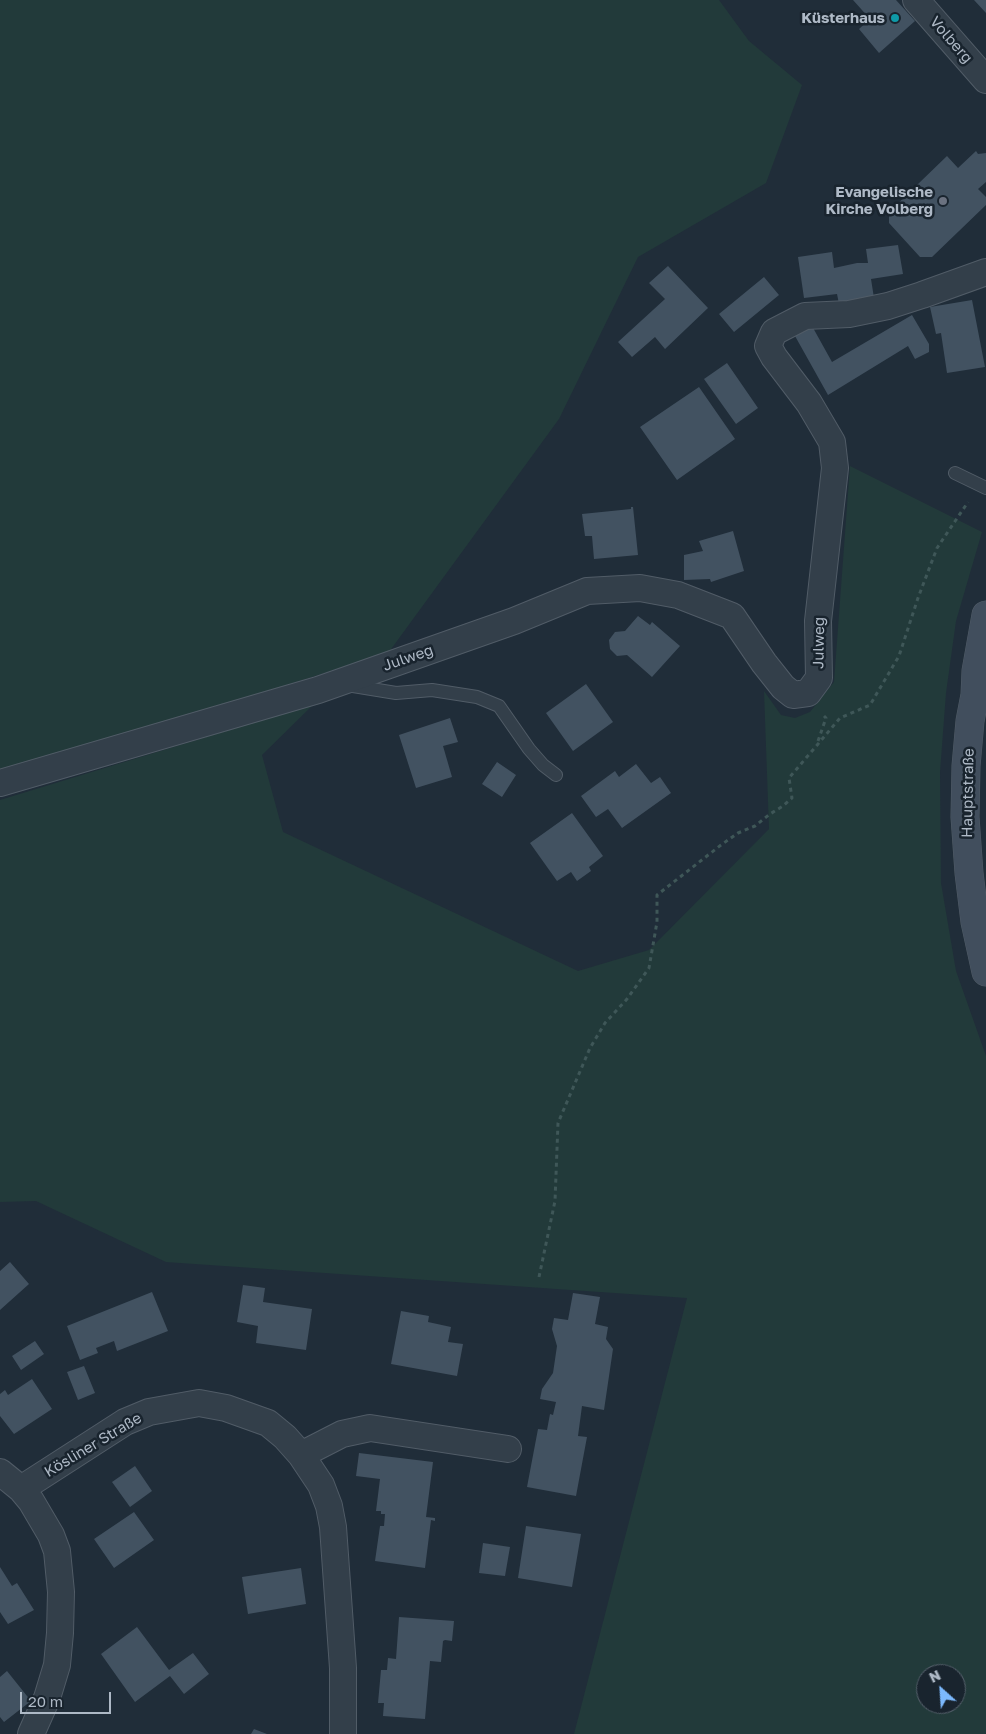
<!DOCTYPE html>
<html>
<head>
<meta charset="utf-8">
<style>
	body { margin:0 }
	#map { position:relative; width:986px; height:1734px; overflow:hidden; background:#202d39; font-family:"Golos Text",sans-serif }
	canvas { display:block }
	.north { position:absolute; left:916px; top:1664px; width:50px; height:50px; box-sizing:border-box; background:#19242e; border:1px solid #55606b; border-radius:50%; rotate:334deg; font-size:14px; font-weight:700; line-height:20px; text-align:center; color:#aeb9c6 }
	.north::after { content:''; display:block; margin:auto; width:18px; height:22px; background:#7cb9fd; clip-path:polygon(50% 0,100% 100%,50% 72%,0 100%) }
	.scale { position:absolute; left:20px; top:1692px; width:91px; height:22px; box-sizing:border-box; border:2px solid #aeb9c6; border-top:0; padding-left:6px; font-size:15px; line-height:18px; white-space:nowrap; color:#aeb9c6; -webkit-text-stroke:4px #19242e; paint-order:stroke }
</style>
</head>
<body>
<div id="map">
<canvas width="986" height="1734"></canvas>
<div class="north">N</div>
<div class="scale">20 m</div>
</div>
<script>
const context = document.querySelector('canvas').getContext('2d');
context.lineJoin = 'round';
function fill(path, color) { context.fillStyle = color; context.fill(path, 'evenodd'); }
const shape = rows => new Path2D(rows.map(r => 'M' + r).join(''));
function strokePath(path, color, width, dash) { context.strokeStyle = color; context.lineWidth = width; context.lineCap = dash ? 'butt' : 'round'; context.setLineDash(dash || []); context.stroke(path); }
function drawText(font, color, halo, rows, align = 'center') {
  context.font = font + ' "Golos Text",sans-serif'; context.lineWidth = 5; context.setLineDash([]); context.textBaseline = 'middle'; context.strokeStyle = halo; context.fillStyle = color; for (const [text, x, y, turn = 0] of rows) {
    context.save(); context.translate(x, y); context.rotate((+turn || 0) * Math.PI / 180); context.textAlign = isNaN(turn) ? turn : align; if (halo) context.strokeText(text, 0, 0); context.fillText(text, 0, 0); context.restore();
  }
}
const green = shape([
	[0,0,719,0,749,41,802,85,766,183,638,257,559,419,389,652,115,741,0,772],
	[850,466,982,532,956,621,946,693,940,772,941,883,956,971,986,1056,986,1734,574,1734,687,1298,166,1262,36,1201,0,1202,0,800,314,704,262,755,283,832,578,971,649,950,769,829,764,691,781,715,795,718,810,712,834,682],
	[926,1674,956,1674,956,1704,926,1704]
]);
const building = shape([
	[853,0,896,0,915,21,879,53,859,29,870,19],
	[974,0,986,0,986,13],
	[976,151,978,154,986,153,986,182,978,189,986,197,986,205,932,257,920,257,889,223,889,212,947,156,958,168],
	[898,245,903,274,871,279,874,298,839,304,837,294,804,298,798,257,832,252,834,268,857,263,868,263,866,249],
	[668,266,708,308,665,349,655,337,632,357,618,342,665,299,649,283],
	[764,277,779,295,734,332,719,314],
	[972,300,985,367,947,373,941,333,936,334,930,307],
	[912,315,929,344,929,352,915,359,908,346,828,395,795,336,812,326,832,362],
	[727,363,758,408,736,424,704,379],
	[699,387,735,439,677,480,640,427],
	[631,507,633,507,638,555,594,559,592,536,585,536,582,514,631,509],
	[733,531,744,571,711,582,710,579,684,580,684,555,703,551,699,541],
	[638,616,650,625,652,622,680,646,652,677,627,655,617,656,610,649,609,640,615,632,625,631],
	[586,684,613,722,573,751,546,713],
	[450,718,458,742,443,746,452,777,416,788,399,735],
	[497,762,516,775,502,797,482,784],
	[636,764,651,783,660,777,671,793,622,828,608,809,596,817,581,796,615,771,619,777],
	[572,813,603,856,589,867,591,871,577,881,571,872,557,881,530,843],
	[10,1262,29,1284,0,1310,0,1271],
	[243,1285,265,1288,263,1302,312,1309,306,1350,256,1343,258,1326,237,1322],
	[152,1292,168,1331,117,1351,114,1341,96,1348,98,1353,80,1360,67,1326],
	[573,1293,600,1297,595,1324,608,1327,606,1339,613,1349,604,1410,582,1406,578,1436,587,1437,576,1496,527,1487,538,1429,547,1430,550,1414,553,1415,556,1402,540,1399,542,1389,553,1373,557,1346,552,1329,554,1318,568,1320],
	[401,1311,429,1316,428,1322,451,1327,448,1342,463,1344,457,1376,391,1364],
	[35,1341,44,1354,21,1370,12,1356],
	[84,1366,95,1393,78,1400,67,1372],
	[32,1379,52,1409,14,1434,0,1416,0,1394,5,1390,8,1395],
	[359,1453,433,1462,426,1517,435,1518,435,1521,431,1520,425,1568,375,1561,380,1526,384,1526,385,1514,381,1514,381,1511,376,1511,380,1479,356,1476],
	[135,1466,152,1491,130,1507,112,1482],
	[134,1512,154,1540,114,1568,94,1539],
	[526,1526,581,1534,572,1587,518,1578],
	[483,1543,510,1547,505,1576,479,1573],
	[0,1567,12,1586,17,1583,34,1610,8,1624,0,1612],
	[301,1568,306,1604,248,1614,242,1577],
	[399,1617,454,1621,452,1641,445,1640,443,1641,441,1662,430,1661,425,1719,383,1716,384,1703,378,1703,381,1670,387,1670,388,1658,396,1659],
	[137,1627,169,1670,193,1653,209,1674,184,1694,170,1676,135,1702,101,1654],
	[7,1671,31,1701,4,1722,0,1717,0,1677],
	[254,1729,267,1734,251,1734]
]);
const path = shape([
	[818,741,826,718,824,716],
	[539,1277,555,1201,558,1123,590,1048,605,1023,627,999,649,968,657,922,657,895,721,845,738,833,755,826,770,814,783,806,792,798,789,778,818,744,840,718,870,705,899,656,918,598,937,548,968,502]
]);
const lane = shape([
	[955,473,986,488],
	[347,685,396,693,432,690,477,697,499,706,529,749,543,765,556,775]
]);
const street = shape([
	[916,0,986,80],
	[0,783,318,690,514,621,587,591,640,588,678,595,732,616,764,663,783,687,793,695,808,693,819,678,818,621,835,468,832,442,809,403,774,357,768,346,774,332,805,316,849,314,888,306,922,295,986,272],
	[301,1455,342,1434,370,1428,508,1449],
	[0,1472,21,1489,31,1501,51,1535,57,1551,61,1592,60,1633,57,1665,47,1698,31,1734],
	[21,1489,125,1422,149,1412,199,1403,226,1408,268,1423,285,1437,301,1455,321,1485,329,1506,333,1527,343,1668,343,1734]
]);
const secondary = shape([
	[986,615,976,671,975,695,970,721,966,766,965,817,969,873,975,922,986,972]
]);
const markers = [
	[895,18,5,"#0f9aa8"],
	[943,201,5,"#6b7280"]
];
const poiNames = [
	["Küsterhaus",885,18],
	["Evangelische",933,192],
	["Kirche Volberg",933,209]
];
const streetNames = [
	["Volberg",951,40,49],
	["Julweg",819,643,-89],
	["Julweg",408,658,-19],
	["Hauptstraße",968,793,-89],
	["Kösliner Straße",93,1445,-31]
];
fill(green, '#223a3a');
fill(building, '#425261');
strokePath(lane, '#515c67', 14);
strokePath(street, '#515c67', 28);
strokePath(secondary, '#515c67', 29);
strokePath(path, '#3f5758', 3, [4, 4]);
strokePath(lane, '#333f4a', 12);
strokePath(street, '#333f4a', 26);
strokePath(secondary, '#414e5d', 28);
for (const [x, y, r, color] of markers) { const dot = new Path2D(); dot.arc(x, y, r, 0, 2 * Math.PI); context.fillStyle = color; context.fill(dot); strokePath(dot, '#19242e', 2); }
drawText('bold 15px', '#aeb9c6', '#19242e', poiNames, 'right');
drawText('15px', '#aeb9c6', '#19242e', streetNames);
</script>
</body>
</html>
